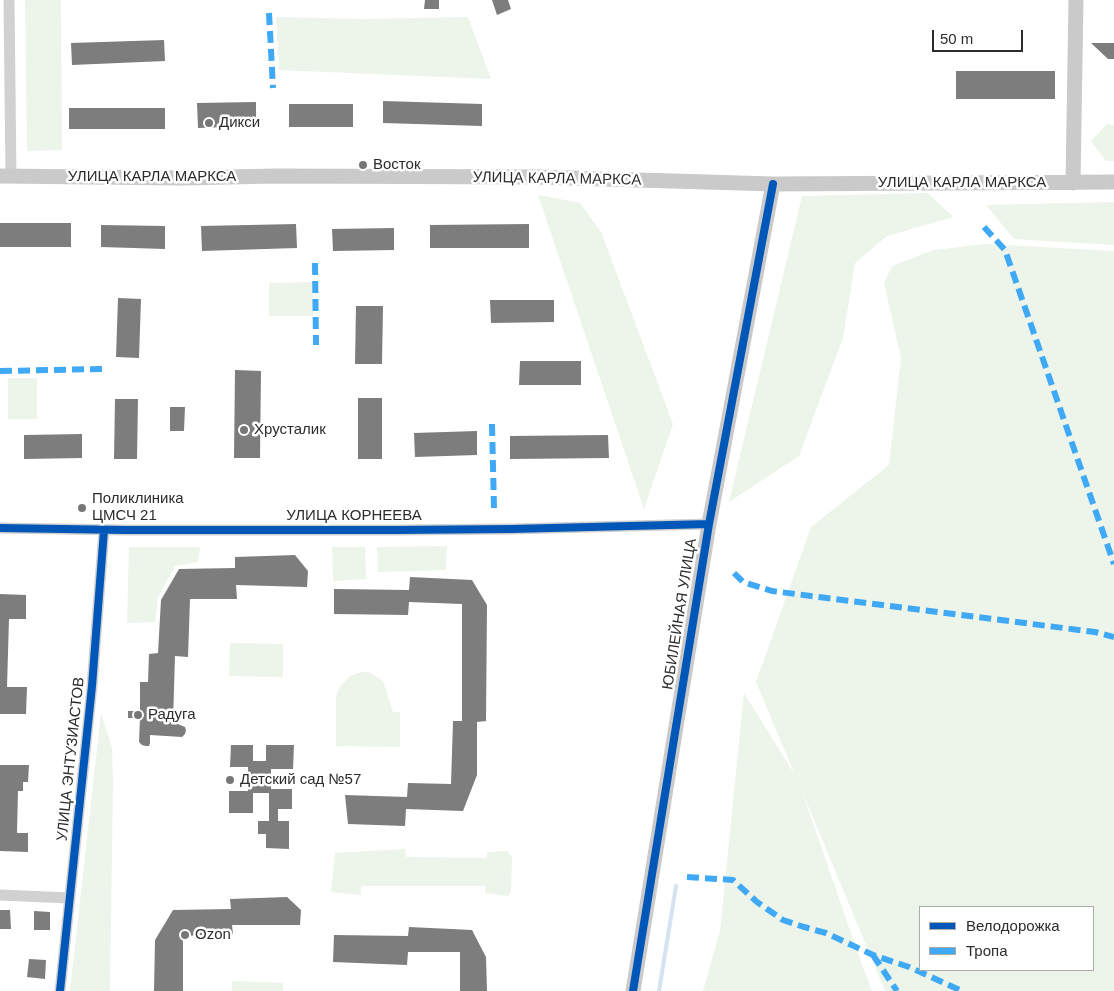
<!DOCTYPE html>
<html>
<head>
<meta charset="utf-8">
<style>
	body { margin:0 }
	#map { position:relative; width:1114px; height:991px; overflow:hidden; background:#fff; font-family:Arial,sans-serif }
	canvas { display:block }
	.legend { position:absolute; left:919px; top:906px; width:175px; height:65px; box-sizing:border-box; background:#fff; border:1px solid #ababab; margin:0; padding:6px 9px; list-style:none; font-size:15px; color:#2c2c2c }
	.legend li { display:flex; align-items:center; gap:10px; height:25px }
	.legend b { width:25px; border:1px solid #ababab }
	.scale { position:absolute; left:932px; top:30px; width:91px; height:22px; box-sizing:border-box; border:2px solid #2c2c2c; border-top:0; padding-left:6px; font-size:15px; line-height:18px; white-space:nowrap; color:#2c2c2c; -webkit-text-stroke:4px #fff; paint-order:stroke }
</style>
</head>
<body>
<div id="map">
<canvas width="1114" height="991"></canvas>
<ul class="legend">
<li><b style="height:6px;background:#0057b8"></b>Велодорожка</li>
<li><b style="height:6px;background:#3fa9f5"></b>Тропа</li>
</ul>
<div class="scale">50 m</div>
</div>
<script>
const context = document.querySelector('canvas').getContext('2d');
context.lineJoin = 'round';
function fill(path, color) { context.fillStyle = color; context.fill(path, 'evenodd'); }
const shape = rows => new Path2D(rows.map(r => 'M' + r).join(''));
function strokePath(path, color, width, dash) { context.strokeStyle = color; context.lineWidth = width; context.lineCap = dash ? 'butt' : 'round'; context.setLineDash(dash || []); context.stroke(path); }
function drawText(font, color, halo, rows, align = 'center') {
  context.font = font + ' Arial,sans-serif'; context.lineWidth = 5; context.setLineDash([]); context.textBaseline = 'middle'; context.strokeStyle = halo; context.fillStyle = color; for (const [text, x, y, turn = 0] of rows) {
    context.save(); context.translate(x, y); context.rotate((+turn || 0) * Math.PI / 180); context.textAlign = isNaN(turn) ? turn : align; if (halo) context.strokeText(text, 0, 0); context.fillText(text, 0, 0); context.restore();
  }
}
const green = shape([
	[25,0,61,0,62,150,27,151],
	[276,17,363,19,468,17,491,79,279,70],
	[1107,124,1114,125,1114,161,1106,161,1091,141],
	[928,193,953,217,887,236,855,263,843,338,799,456,729,502,802,196],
	[538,195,580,203,601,232,673,424,644,509],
	[1114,202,1114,245,1014,239,986,205],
	[985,244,1114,251,1114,991,885,991,802,791,862,965,872,991,703,991,720,931,744,693,795,775,756,682,811,527,889,465,901,358,884,283,892,266,934,250],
	[920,907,1093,907,1093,970,920,970],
	[313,282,313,316,269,316,269,283],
	[8,378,37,378,37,419,8,419],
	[447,546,446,570,378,572,377,547],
	[129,547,200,547,198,562,175,566,158,597,155,622,127,623],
	[332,547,365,547,366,579,333,581],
	[230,643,283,644,283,677,229,676],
	[361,672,369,672,383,681,393,712,400,712,400,747,336,746,336,696,340,686,350,676],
	[101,713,112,748,113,781,110,991,70,991],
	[405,849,406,857,487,858,487,852,507,851,512,857,511,891,508,896,485,893,485,886,361,886,361,895,331,892,335,853],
	[232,981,283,983,283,991,232,991]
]);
const stream = shape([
	[659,991,676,886]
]);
const building = shape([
	[425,0,439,0,439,9,424,9],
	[492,0,508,0,511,9,497,15],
	[164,40,165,61,72,65,71,43],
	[1091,43,1114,43,1114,59,1108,59],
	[956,71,1055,71,1055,99,956,99],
	[383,101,482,104,482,126,383,123],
	[256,102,256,126,198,128,197,103],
	[289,104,353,104,353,127,289,127],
	[69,108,165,108,165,129,69,129],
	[0,223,71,223,71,247,0,247],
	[296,224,297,248,202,251,201,226],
	[529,224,529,248,430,248,430,225],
	[101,225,165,226,165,249,101,247],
	[394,228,394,250,333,251,332,229],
	[118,298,141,299,139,358,116,357],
	[490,300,554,300,554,322,491,323],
	[356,306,383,306,382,364,355,364],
	[520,361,581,361,581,385,519,385],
	[235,370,261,371,260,458,234,458],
	[358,398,382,398,382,459,358,459],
	[115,399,138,399,137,459,114,459],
	[170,407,185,407,184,431,170,431],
	[477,431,477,455,415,457,414,433],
	[82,434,82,458,24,459,24,435],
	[608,435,609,458,510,459,510,436],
	[295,555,308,571,307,587,236,585,237,599,190,599,188,657,175,656,173,722,185,727,186,730,185,734,182,737,150,735,150,743,149,746,146,746,142,745,139,742,140,718,128,718,128,711,140,711,140,682,148,682,149,654,158,653,161,600,179,569,235,568,235,557],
	[410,577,472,580,487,605,486,721,477,722,477,775,463,811,406,809,405,826,348,824,345,795,407,797,408,783,451,784,453,721,462,721,462,604,409,602,408,615,334,614,334,589,409,590],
	[0,594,26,595,26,619,9,619,7,687,27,687,26,714,0,714],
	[231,745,253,745,253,761,266,761,266,745,294,745,293,769,271,769,271,789,292,789,292,809,278,809,278,821,289,821,289,849,266,848,266,834,258,834,258,821,269,821,269,793,253,793,253,813,229,813,229,791,248,791,248,767,230,767],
	[0,765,29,765,28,782,23,782,23,791,18,791,17,833,28,833,28,852,0,851],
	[287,897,301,910,300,925,232,925,233,934,183,936,183,991,154,991,155,940,173,910,231,909,230,899],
	[0,910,10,910,11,929,0,929],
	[34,911,50,912,50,930,34,930],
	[409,927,472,930,486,957,487,991,460,991,460,952,408,952,407,965,333,962,334,935,408,936],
	[29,959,46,960,45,979,27,977]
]);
const street = shape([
	[9,0,11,176],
	[0,528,125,530,396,530,512,529,709,524],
	[0,895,70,898],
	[60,991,92,686,104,530]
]);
const secondary = shape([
	[0,176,183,178,275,176,537,177,773,184,1114,182],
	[1073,183,1076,0],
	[633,991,709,524,773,184]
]);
const quiet = shape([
	[269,13,273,88],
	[984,227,1005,250,1114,564],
	[315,263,316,345],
	[0,371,103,369],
	[492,424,494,509],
	[734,573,743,582,772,591,1095,632,1114,637],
	[687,877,733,880,757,902,783,920,804,927,826,933,873,955,909,967,962,991],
	[873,955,897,991]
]);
const cycleway = shape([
	[0,528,125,530,396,530,512,529,709,524],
	[60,991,92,686,104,530],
	[633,991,709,524,773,184]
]);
const markers = [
	[209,123,5,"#767676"],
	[363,165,5,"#767676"],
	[244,430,5,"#767676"],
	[82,508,5,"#767676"],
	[138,715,5,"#767676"],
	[230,780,5,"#767676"],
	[185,935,5,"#767676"]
];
const poiNames = [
	["Дикси",219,123],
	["Восток",373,165],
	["Хрусталик",254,430],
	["Поликлиника",92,499],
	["ЦМСЧ 21",92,516],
	["Радуга",148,715],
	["Детский сад №57",240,780],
	["Ozon",195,935]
];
const streetNames = [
	["УЛИЦА КАРЛА МАРКСА",152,177],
	["УЛИЦА КАРЛА МАРКСА",557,179,1],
	["УЛИЦА КАРЛА МАРКСА",962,183],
	["УЛИЦА КОРНЕЕВА",354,516],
	["ЮБИЛЕЙНАЯ УЛИЦА",680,614,-81],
	["УЛИЦА ЭНТУЗИАСТОВ",71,759,-84]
];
fill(green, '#edf4e9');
strokePath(stream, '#d4e2f2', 4);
fill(building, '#7d7d7d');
strokePath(street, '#d1d1d1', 11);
strokePath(secondary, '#cacaca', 15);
strokePath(quiet, '#3fa9f5', 6, [12, 6]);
strokePath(cycleway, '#0057b8', 8);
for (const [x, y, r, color] of markers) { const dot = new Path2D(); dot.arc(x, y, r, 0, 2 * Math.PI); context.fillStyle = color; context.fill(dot); strokePath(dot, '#fff', 2); }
drawText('15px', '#2c2c2c', '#fff', poiNames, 'left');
drawText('15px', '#2c2c2c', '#fff', streetNames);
</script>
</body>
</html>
